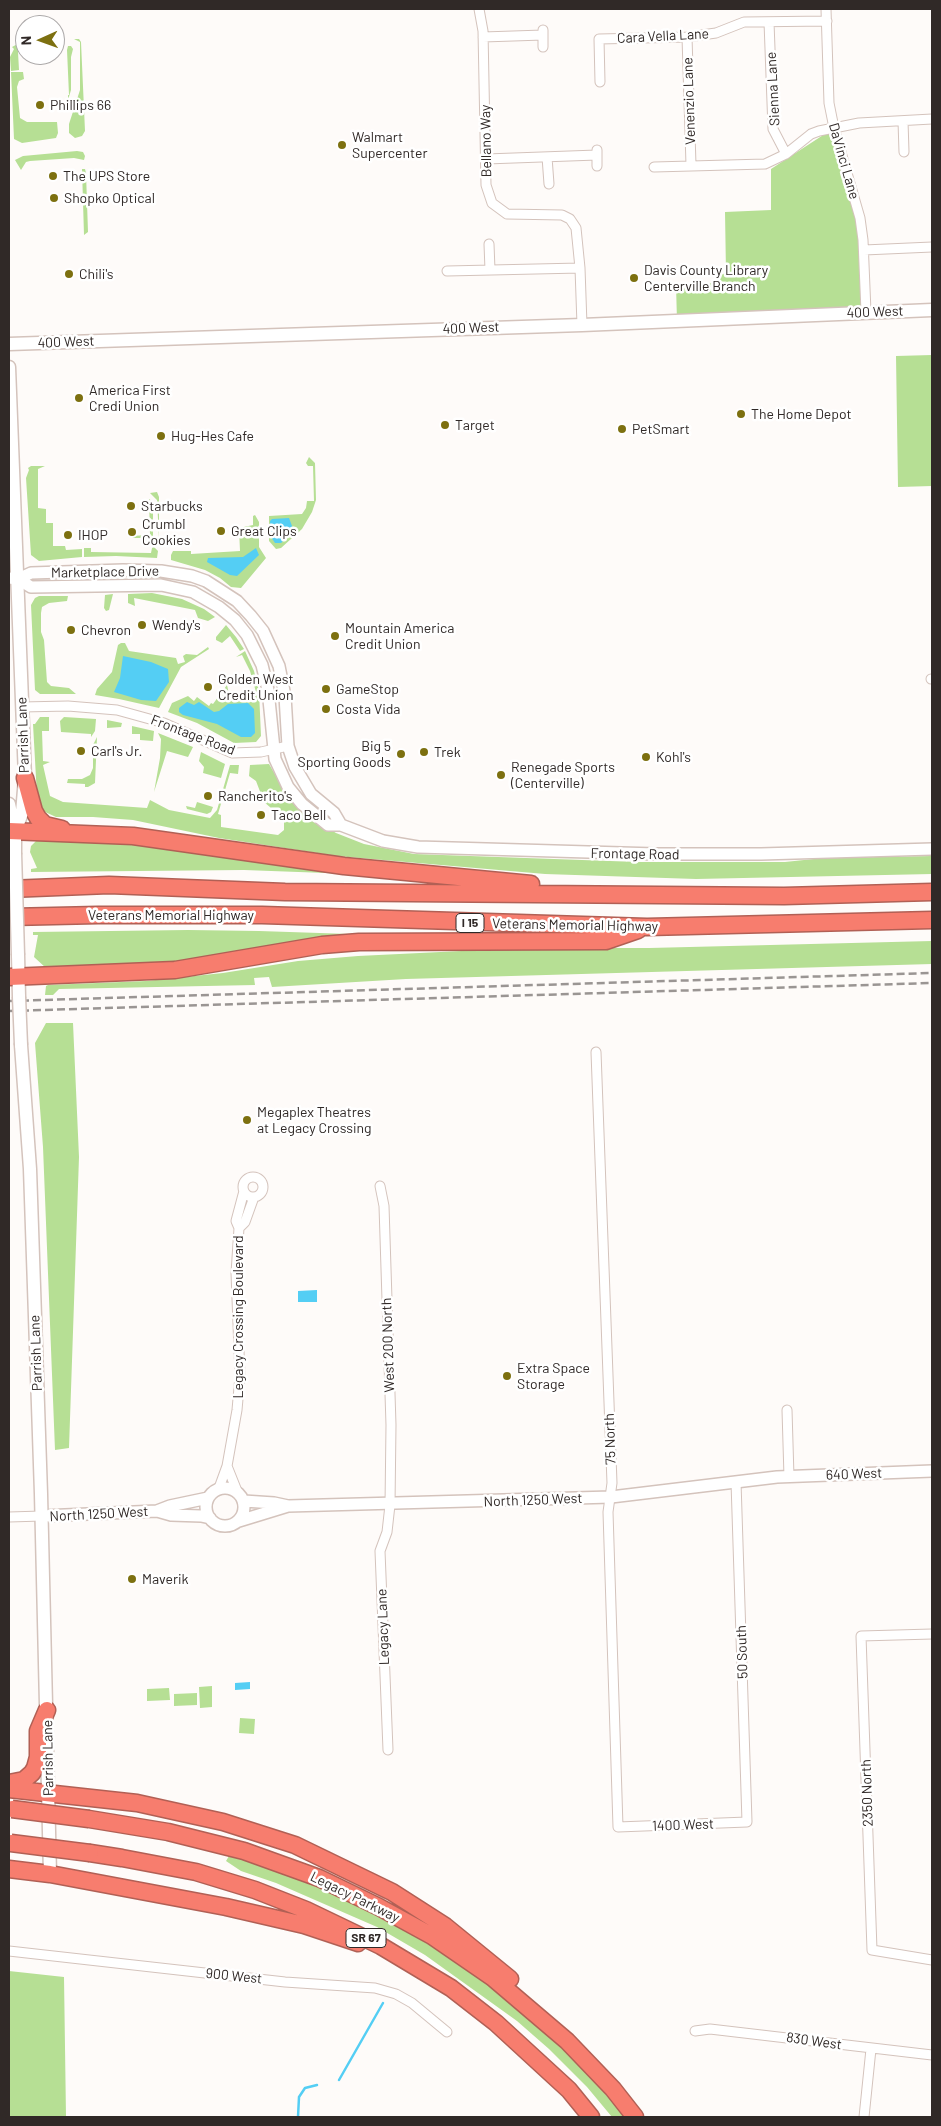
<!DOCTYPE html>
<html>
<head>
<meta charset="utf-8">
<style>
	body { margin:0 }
	#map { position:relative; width:941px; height:2126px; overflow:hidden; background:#fefbf9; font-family:Barlow,sans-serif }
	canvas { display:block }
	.frame { position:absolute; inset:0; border:10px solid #302927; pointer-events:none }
	.north { position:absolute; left:15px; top:15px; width:50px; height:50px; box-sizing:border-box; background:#fff; border:1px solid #aca9a9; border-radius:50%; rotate:268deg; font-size:14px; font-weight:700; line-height:20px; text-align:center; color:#302927 }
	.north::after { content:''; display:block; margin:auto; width:18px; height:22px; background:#7d7010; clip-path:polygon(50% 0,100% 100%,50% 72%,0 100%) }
</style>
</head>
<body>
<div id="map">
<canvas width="941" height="2126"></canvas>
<div class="frame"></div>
<div class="north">N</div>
</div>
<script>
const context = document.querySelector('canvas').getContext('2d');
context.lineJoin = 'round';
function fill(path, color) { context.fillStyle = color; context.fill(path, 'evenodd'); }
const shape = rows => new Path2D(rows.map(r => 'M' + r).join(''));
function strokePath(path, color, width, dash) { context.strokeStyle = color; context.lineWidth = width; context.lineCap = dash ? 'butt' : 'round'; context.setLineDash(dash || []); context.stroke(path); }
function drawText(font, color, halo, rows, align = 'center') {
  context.font = font + ' Barlow,sans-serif'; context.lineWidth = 5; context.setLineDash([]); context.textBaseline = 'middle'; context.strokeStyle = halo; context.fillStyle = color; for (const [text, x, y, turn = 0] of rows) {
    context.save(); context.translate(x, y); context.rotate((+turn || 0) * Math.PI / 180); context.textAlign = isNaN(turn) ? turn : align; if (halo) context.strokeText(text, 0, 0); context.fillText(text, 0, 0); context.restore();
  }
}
const green = shape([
	[74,39,79,39,81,42,85,131,82,136,75,138,69,133,69,124,80,90,80,42],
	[25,40,25,49,18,52,19,70,11,71,10,57,14,49,12,47],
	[68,46,71,46,73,49,71,57,71,90,68,100,68,95,69,95,67,50],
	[11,72,23,72,24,79,19,81,17,87,20,118,27,122,57,122,58,133,56,138,22,143,14,139],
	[834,128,857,208,866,312,677,321,676,285,719,283,720,275,726,273,725,212,771,210,771,169],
	[77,151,83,152,85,156,84,160,74,158,30,161,26,162,21,170,15,160,23,156],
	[82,169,85,169,86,173,88,232,84,235],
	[932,355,932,486,898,487,896,356],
	[309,457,315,463,316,500,312,512,302,529,281,548,276,549,269,541,269,516,302,514,306,508,307,501,314,501,313,466,308,466,306,463],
	[31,466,45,466,38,469,38,508,46,509,46,523,53,523,53,546,65,546,66,550,82,549,82,557,39,561,31,555,26,478,29,470,28,468],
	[157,492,159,497,159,538,157,500,150,493],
	[149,499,153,502,153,536,151,538,133,538,131,536,150,535],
	[255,515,259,522,259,547,266,558,241,588,231,587,220,578,205,570,171,560,171,555,173,551,191,551,191,554,240,551,239,528,253,525,253,516],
	[154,547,158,551,157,558,116,556,84,557,84,548,91,548,91,552,151,553,152,548],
	[152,593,182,599,204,609,215,617,208,621,198,618,195,610,134,598,135,606,128,603,128,594],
	[113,594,109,610,106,611,104,608,105,595],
	[39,596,68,596,67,601,49,603,42,607,41,613,41,632,44,640,47,682,51,686,69,688,76,694,40,694,35,690,31,605,35,598],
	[226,625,236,637,244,649,240,651,230,636,222,643,216,640,216,637],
	[121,643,125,643,129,651,176,658,178,664,185,662,183,656,186,654,197,655,208,647,209,649,181,667,159,708,119,699,95,695,97,689,112,672,118,645],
	[245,651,254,671,259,691,261,736,256,742,234,743,197,723,168,712,172,703,188,696,194,701,197,697,209,706,211,703,213,704,227,685,229,694,236,693,239,696,256,692,250,671,242,655,236,657],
	[40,717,49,717,49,731,42,731,43,761,50,762,43,765,50,796,63,802,147,808,150,800,169,810,210,818,217,810,230,765,239,765,238,774,230,773,218,814,221,815,221,827,278,835,284,830,284,819,264,802,256,781,249,776,250,765,269,764,288,796,316,821,336,833,364,844,414,854,638,862,785,862,823,858,932,856,932,874,696,879,545,874,337,856,219,838,133,820,93,817,56,817,43,811,37,796,33,724,35,724],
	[64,717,96,719,95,731,91,737,91,734,61,732,60,721],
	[107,720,122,723,121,727,107,728],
	[132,726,154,731,153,741,140,740,140,734,132,734],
	[158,733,193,747,188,757,167,751,154,792,160,758,161,739],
	[97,737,95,783,88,787,85,787,85,784,67,783,68,779,82,779,90,775,93,768,93,745],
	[201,752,225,764,221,778,203,773,204,767,199,761],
	[197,802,213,807,211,812,207,814,187,809,186,806,195,808],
	[99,839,380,875,244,870,31,872,31,869,37,868,30,852,31,846,36,841],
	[188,930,259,931,411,936,178,963,46,968,34,957,38,935,33,935,33,932],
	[932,941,932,964,406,979,272,987,269,977,254,978,255,985,59,989,53,995,45,995,46,986,48,985,146,981,223,973,298,961,358,956,523,948,649,948],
	[46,1023,73,1023,79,1157,69,1448,55,1450,43,1147,35,1043],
	[212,1686,212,1707,200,1708,199,1687],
	[169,1688,170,1700,147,1701,147,1689],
	[197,1693,197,1705,174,1706,174,1694],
	[240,1718,255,1719,254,1734,239,1733],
	[229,1856,260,1864,305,1880,346,1899,415,1935,447,1955,504,1996,565,2049,626,2117,612,2117,587,2087,549,2049,517,2021,425,1955,377,1927,276,1883,241,1871,226,1861],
	[9,1971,64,1977,66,2117,9,2117]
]);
const water = shape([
	[289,518,292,526,291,533,281,543,275,543,271,537,270,521,272,519],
	[256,548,259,555,237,576,230,575,207,562,208,558,243,557],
	[123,656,151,662,168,669,169,682,156,701,141,700,114,692,120,678],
	[187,702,194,705,199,702,214,712,219,711,228,704,248,703,254,709,255,733,251,737,241,737,217,724,183,715,179,712,179,708],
	[317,1290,317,1302,298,1302,298,1291],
	[250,1682,250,1689,235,1690,235,1683]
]);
const stream = shape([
	[339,2080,383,2003],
	[298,2117,299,2097,305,2088,317,2085]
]);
const minor = shape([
	[479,9,483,31,486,185,492,203,507,214,562,215,570,219,576,228,580,268,582,325],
	[826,9,829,103,834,128,860,218,863,240,866,312],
	[769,22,773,129,786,154],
	[483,37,543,35],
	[687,37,691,165],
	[543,47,543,30],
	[600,82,599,39,687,37,716,33,744,22,827,21],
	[903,121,904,152],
	[597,150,597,166],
	[547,157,549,184],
	[486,159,597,155],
	[654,167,765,164,786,154,811,134,819,131,859,123,932,119],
	[489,244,490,270],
	[864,250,932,247],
	[447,271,580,268],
	[931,679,932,679],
	[22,707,68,706,117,710,164,723,232,753,261,752,288,746],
	[596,1052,612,1483,608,1512,618,1827,747,1822,736,1482],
	'243 1187a10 10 0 1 1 20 0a10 10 0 1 1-20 0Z',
	[380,1186,384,1206,391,1425,390,1505,387,1532,380,1551,388,1750],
	[239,1228,245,1222,254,1197],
	[787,1410,789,1477],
	[227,1466,237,1491],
	[219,1488,227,1466,237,1410,240,1376,236,1273,239,1228,236,1221,244,1191],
	[9,1517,42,1516],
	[932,1634,861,1636,872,1950,932,1960],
	[9,1951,285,1982,375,1988,396,1994,412,2003,447,2032],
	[695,2031,710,2029,932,2055],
	[864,2117,871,2049]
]);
const tertiary = shape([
	[9,578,18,579,31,587,161,585,193,592,219,607,235,620,247,635,262,665,268,690,275,759,288,787,302,804,328,825,341,825,383,841,418,847,656,854,761,854,932,849],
	[18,579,31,573,123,570,161,571,192,576,206,581,237,601,251,616,263,631,279,666,285,696,288,746,295,767,311,794,334,813,341,825],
	'206 1507a19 19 0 1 1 38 0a19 19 0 1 1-38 0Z',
	[244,1501,274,1503,288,1506,611,1497,777,1477,932,1471],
	[157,1511,170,1506,208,1498],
	[42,1516,157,1511,171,1515,201,1516,210,1518],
	[239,1521,288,1506]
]);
const secondary = shape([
	[9,344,582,325,932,310],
	[9,367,25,778,22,813,15,832],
	[9,804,15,832,15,853],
	[18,955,19,997],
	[21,1045,30,1169,41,1494,50,1874]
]);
const motorway = shape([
	[25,778,34,811,38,818,45,825,62,829],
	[9,831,133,836,344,866,531,884],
	[9,889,109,885,285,892,784,896,932,892],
	[9,917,98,915,262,915,647,927,932,920],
	[9,977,175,970,322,945,359,942,606,941,638,930],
	[9,1783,24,1780,32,1773,35,1768,38,1757,38,1731,47,1710],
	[9,1789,137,1803,223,1822,295,1845,392,1892,445,1926,510,1979],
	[89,1819,168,1832,244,1851,319,1878,379,1907,432,1936,493,1978,567,2041,613,2089,635,2117],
	[90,1853,122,1858,196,1872,255,1890,306,1910,381,1946,451,1988,496,2023,569,2090,591,2117],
	[9,1869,50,1874,226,1907,304,1925,358,1943]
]);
const rail = shape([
	[9,1001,932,973],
	[9,1011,932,983]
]);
const secondaryBridge = shape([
	[15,853,18,955],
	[19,997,21,1045]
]);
const motorwayBridge = shape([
	[12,1809,89,1819],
	[11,1843,90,1853]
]);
const markers = [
	[40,105,5,"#7d7010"],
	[342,145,5,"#7d7010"],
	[53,176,5,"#7d7010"],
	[54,198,5,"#7d7010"],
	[69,274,5,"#7d7010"],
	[634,278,5,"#7d7010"],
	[79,398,5,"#7d7010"],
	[741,414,5,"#7d7010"],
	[445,425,5,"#7d7010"],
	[622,429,5,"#7d7010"],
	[161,436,5,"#7d7010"],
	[131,506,5,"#7d7010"],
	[221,531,5,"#7d7010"],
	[132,532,5,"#7d7010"],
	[68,535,5,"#7d7010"],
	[142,625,5,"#7d7010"],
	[71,630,5,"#7d7010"],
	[335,636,5,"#7d7010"],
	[208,687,5,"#7d7010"],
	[326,689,5,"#7d7010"],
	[326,709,5,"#7d7010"],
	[81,751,5,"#7d7010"],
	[424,752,5,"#7d7010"],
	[401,754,5,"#7d7010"],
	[646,757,5,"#7d7010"],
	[501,775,5,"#7d7010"],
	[208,796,5,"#7d7010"],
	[261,815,5,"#7d7010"],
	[247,1120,5,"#7d7010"],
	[507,1376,5,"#7d7010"],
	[132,1579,5,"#7d7010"]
];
const shields = [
	[470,923,28],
	[366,1938,40]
];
const shieldNames = [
	["I 15",470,923],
	["SR 67",366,1938]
];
const streetNames = [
	["Cara Vella Lane",663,36,-3],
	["Sienna Lane",773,89,-93],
	["Venenzio Lane",689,101,-92],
	["Bellano Way",486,141,-91],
	["DaVinci Lane",844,161,74],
	["400 West",875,312,-2],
	["400 West",471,328,-2],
	["400 West",66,342,-2],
	["Marketplace Drive",105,572,-1],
	["Parrish Lane",23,735,-92],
	["Frontage Road",193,735,21],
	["Frontage Road",635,854,1],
	["Veterans Memorial Highway",171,915],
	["Veterans Memorial Highway",575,925,1],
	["Legacy Crossing Boulevard",238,1317,-90],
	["West 200 North",388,1345,-92],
	["Parrish Lane",36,1353,-92],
	["75 North",610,1439,-92],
	["640 West",854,1474,-2],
	["North 1250 West",533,1500,-2],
	["North 1250 West",99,1514,-3],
	["Legacy Lane",383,1627,-92],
	["50 South",742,1652,-92],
	["Parrish Lane",48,1758,-91],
	["2350 North",867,1793,-92],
	["1400 West",683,1825,-2],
	["Legacy Parkway",355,1897,26],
	["900 West",234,1976,6],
	["830 West",814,2041,8]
];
const poiNames = [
	["Phillips 66",50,105],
	["Walmart",352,137],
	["Supercenter",352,153],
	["The UPS Store",63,176],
	["Shopko Optical",64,198],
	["Davis County Library",644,270],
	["Centerville Branch",644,286],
	["Chili's",79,274],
	["America First",89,390],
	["Credi Union",89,406],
	["The Home Depot",751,414],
	["Target",455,425],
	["PetSmart",632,429],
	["Hug-Hes Cafe",171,436],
	["Starbucks",141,506],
	["Crumbl",142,524],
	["Cookies",142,540],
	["Great Clips",231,531],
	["IHOP",78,535],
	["Wendy's",152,625],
	["Mountain America",345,628],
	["Credit Union",345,644],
	["Chevron",81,630],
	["Golden West",218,679],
	["Credit Union",218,695],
	["GameStop",336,689],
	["Costa Vida",336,709],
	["Big 5",391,746,"right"],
	["Sporting Goods",391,762,"right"],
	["Carl's Jr.",91,751],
	["Trek",434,752],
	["Kohl's",656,757],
	["Renegade Sports",511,767],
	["(Centerville)",511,783],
	["Rancherito's",218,796],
	["Taco Bell",271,815],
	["Megaplex Theatres",257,1112],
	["at Legacy Crossing",257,1128],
	["Extra Space",517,1368],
	["Storage",517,1384],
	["Maverik",142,1579]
];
fill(green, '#b6df94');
fill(water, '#54cef4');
strokePath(stream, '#54cef4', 2.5);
strokePath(minor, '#d4c3bc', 11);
strokePath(tertiary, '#d4c3bc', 14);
strokePath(secondary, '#d4c3bc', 15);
strokePath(motorway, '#b16055', 19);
strokePath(minor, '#fff', 9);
strokePath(tertiary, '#fff', 11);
strokePath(secondary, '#fff', 12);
strokePath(motorway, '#f77d6e', 16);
strokePath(rail, '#9a9593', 2.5, [8, 4]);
strokePath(secondaryBridge, '#d4c3bc', 15, []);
strokePath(motorwayBridge, '#b16055', 19, []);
strokePath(secondaryBridge, '#fff', 12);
strokePath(motorwayBridge, '#f77d6e', 16);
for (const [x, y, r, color] of markers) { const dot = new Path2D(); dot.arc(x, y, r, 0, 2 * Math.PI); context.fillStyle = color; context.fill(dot); strokePath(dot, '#fff', 2); }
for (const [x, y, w] of shields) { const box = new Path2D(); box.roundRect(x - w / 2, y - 9.5, w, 19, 4); context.fillStyle = '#fff'; context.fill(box); strokePath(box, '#302927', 1); }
drawText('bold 12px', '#302927', null, shieldNames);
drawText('14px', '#302927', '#fff', streetNames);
drawText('14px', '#302927', '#fff', poiNames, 'left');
</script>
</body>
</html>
